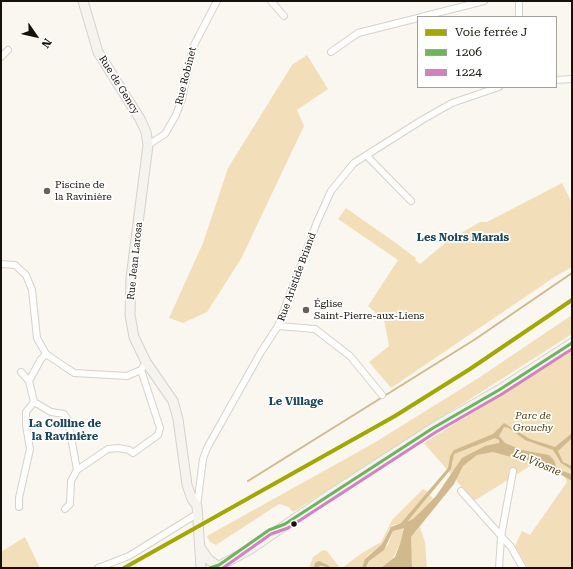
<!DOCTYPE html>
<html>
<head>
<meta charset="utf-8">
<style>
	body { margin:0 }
	#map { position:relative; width:573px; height:569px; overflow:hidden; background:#faf7f0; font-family:"Roboto Serif",serif }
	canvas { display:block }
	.frame { position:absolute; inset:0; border:2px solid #16120b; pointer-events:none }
	.legend { position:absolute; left:417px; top:16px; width:140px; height:72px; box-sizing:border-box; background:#fff; border:1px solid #a2a09d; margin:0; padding:5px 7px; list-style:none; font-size:12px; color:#16120b }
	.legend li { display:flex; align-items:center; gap:8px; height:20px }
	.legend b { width:20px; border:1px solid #a2a09d }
	.north { position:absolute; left:16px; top:16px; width:40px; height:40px; -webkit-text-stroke:3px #fff; paint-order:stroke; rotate:124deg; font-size:11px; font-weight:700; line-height:16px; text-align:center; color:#16120b }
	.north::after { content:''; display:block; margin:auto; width:14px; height:18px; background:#16120b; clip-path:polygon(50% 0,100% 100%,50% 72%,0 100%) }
</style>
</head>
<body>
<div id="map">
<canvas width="573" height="569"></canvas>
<div class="frame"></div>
<ul class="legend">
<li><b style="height:5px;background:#a3a702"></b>Voie ferrée J</li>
<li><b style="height:5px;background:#6cb45e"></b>1206</li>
<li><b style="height:5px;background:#d282be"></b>1224</li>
</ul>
<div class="north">N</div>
</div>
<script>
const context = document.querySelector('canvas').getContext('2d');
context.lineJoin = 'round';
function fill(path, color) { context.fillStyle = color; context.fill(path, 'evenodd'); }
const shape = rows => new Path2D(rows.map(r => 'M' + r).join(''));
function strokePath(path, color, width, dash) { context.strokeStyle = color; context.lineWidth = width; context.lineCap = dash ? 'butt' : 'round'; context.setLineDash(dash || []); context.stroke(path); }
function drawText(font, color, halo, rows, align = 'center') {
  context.font = font + ' "Roboto Serif",serif'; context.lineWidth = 3.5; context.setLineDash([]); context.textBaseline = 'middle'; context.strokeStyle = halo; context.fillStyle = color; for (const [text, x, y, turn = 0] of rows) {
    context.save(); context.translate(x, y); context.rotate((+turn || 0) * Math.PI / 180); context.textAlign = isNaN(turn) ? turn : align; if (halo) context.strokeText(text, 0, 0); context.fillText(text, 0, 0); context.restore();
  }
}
const green = shape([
	[307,55,328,89,297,110,304,126,241,259,207,312,183,323,169,318,203,243,228,168,292,65],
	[562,183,572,203,572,267,556,276,391,388,369,362,389,346,384,320,368,306,398,260,338,219,346,208,393,241,416,258,415,260,420,264,449,240,480,222,487,222],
	[572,315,572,334,293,512,289,507,279,504,216,545,210,542,207,536,374,443,477,379],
	[572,351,572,568,528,568,515,546,522,531,530,535,567,482,565,477,551,469,535,463,474,501,424,443],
	[423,489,428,492,401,523,393,525,389,529,382,544,367,556,362,568,342,568,362,553,381,542,392,520],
	[430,495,433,498,413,519,408,521],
	[420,527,425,542,427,568,412,568,410,537],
	[399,528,404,528,400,544,392,560,381,568,367,568,369,561,388,545,393,531],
	[25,537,40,568,1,568,1,552],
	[323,550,327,551,340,568,332,568,323,562,315,565,314,568,309,568,313,557]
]);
const water = shape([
	[504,423,530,439,555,447,572,433,572,438,558,451,563,462,572,466,572,481,551,469,517,456,511,457,493,452,477,455,463,466,454,484,411,537,412,568,381,568,395,557,400,544,404,528,393,531,384,550,369,561,366,568,362,568,365,559,382,544,391,527,401,523,448,468,450,456,454,450,493,434],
	[504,427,509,428,525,440,553,450,561,463,572,470,571,474,557,469,554,460,549,455,522,450,505,443,499,436],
	[495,438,499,440,499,443,485,446,462,458,436,496,413,519,408,521,451,469,454,454],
	[319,561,326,564,332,568,321,566,314,568,315,563]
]);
const stream = shape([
	[248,481,474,340,572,273]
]);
const street = shape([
	[271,1,284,16],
	[421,17,484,1],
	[519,17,519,1],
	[331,52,358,33,418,18],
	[1,57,8,50],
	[556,80,572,79],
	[148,145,165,134,176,115,182,99,193,47,217,1],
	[367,156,411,201],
	[1,264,15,265,26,275,32,290,37,338,46,354,74,373,127,376,141,370,143,367],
	[278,326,315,329,350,356,382,395],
	[21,372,29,381,34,402,51,412,64,414,68,420,77,470,108,449,118,448,129,450,133,453,158,435,160,428,141,370],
	[29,381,41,359,46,354],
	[461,491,511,547,523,568],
	[197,506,203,459,207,448,261,352,278,326,317,222,331,191,354,163,422,120,452,103,499,87],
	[19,507,19,498,30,449,26,425,26,412,34,402],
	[65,509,70,504,71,481,77,470],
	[98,568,129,556,197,514],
	[499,568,501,537,513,471]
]);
const secondary = shape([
	[83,1,98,52,140,119,146,132,148,145,131,278,130,315,134,337,146,362,173,401,178,419,187,485,192,499,197,506,201,568],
	[200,547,208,559,216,565],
	[221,565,249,550,331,494,433,428,499,390,572,343]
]);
const bus1 = shape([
	[210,568,219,565,269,530,285,524,433,428,499,390,572,343]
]);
const bus2 = shape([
	[223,568,271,534,288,528,436,432,502,394,572,349]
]);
const rail1 = shape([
	[124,568,395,416,470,369,572,300]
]);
const markers = [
	[47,191,4,"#66625b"],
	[306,310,4,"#66625b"],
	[294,524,3.5,"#16120b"]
];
const streetNames = [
	["Rue Robinet",186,76,-76],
	["Rue de Gency",119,85,58],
	["Rue Jean Larosa",135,261,-84],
	["Rue Aristide Briand",297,277,-70]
];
const poiNames = [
	["Piscine de",55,185],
	["la Ravinière",55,197],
	["Église",314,304],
	["Saint-Pierre-aux-Liens",314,316]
];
const parkNames = [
	["Parc de",533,416],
	["Grouchy",533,428]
];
const neighbourhoodNames = [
	["Les Noirs Marais",463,238],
	["Le Village",296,402],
	["La Colline de",65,424],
	["la Ravinière",65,437]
];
const waterNames = [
	["La Viosne",537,463,23]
];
fill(green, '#f2dfba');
fill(water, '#d1b98d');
strokePath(stream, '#d1b98d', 2);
strokePath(street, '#d5d2cb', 8);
strokePath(secondary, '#d5d2cb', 11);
strokePath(street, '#fefefd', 6);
strokePath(secondary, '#f5f3ee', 9);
strokePath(bus1, '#6cb45e', 3);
strokePath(bus2, '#d282be', 3);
strokePath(rail1, '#a3a702', 4);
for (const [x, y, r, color] of markers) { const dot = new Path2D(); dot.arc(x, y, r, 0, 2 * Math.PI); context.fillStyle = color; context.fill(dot); strokePath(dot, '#fff', 1.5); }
drawText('10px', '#16120b', '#fff', streetNames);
drawText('10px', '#16120b', '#fff', poiNames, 'left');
drawText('italic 10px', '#4f3804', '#fff', parkNames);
drawText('bold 11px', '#1a475c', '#fff', neighbourhoodNames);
drawText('italic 11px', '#543d0b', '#fff', waterNames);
</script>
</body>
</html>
